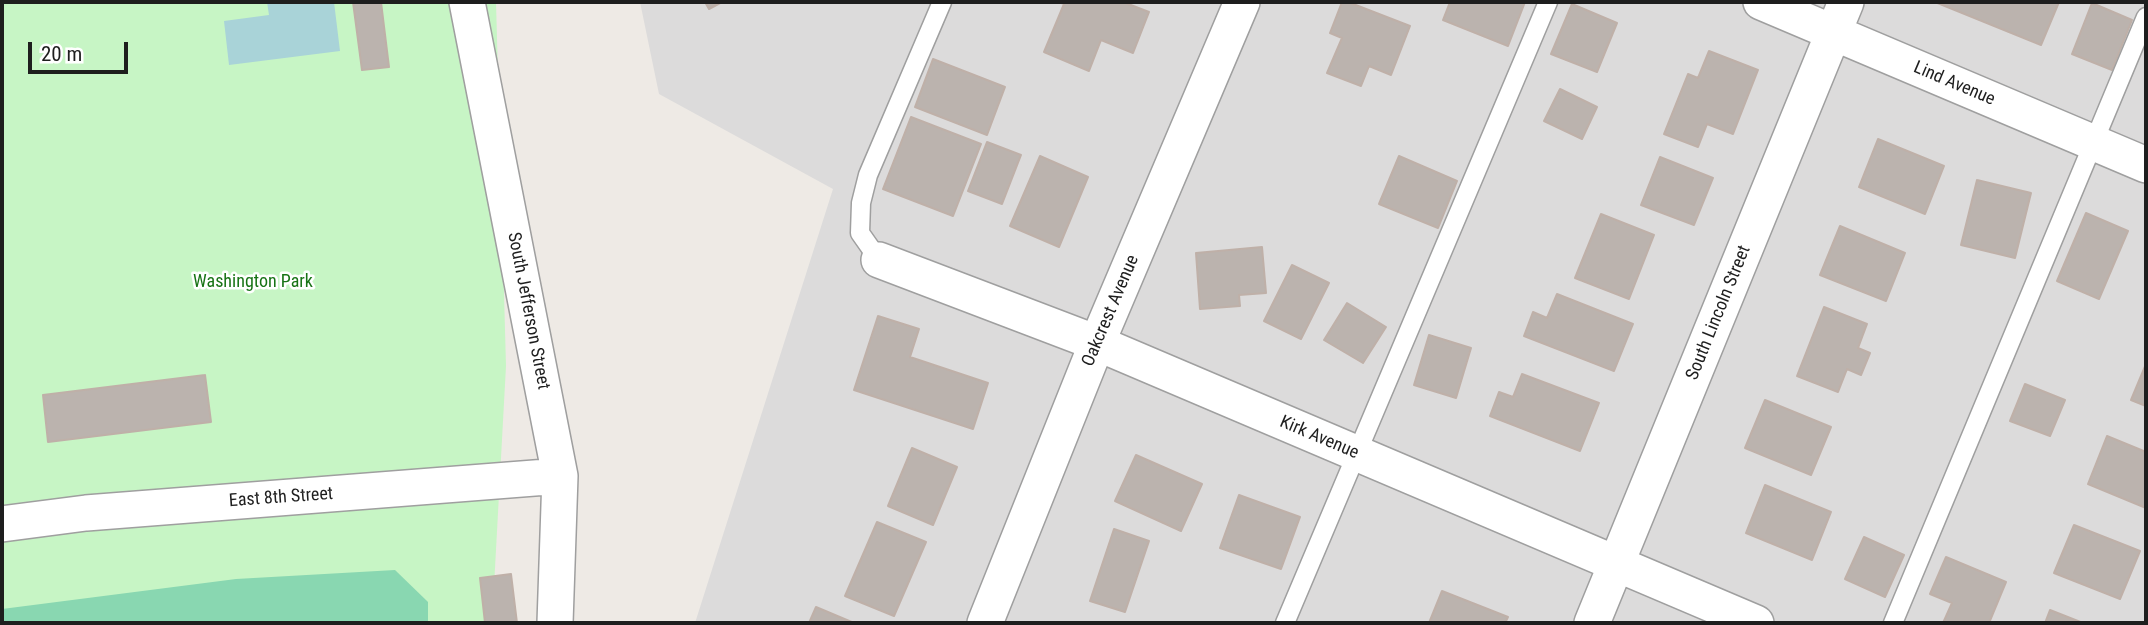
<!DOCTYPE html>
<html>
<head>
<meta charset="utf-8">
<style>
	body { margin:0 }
	#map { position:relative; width:2148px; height:625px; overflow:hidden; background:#eeeae5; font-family:"Roboto Condensed",sans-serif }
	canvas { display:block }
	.frame { position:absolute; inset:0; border:4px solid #1e1e1e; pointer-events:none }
	.scale { position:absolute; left:28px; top:42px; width:100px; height:32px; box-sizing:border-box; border:4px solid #1e1e1e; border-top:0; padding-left:9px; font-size:21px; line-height:24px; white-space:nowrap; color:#1e1e1e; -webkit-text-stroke:5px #fff; paint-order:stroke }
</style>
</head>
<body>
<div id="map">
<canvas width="2148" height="625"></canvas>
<div class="frame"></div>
<div class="scale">20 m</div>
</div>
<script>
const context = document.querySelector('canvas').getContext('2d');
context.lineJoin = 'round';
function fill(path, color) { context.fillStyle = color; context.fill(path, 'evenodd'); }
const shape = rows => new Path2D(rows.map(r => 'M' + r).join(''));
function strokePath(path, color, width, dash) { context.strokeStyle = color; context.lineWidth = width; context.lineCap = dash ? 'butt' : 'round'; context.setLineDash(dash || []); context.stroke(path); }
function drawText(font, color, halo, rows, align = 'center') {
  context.font = font + ' "Roboto Condensed",sans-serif'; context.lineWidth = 5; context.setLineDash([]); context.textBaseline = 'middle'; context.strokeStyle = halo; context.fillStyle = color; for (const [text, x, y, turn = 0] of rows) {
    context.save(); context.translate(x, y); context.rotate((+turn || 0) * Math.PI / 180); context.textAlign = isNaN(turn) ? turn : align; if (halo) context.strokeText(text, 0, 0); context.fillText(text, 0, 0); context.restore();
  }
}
const residential = shape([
	[640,2,2146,2,2146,623,695,623,833,189,659,94]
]);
const park = shape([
	[2,2,496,2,506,366,492,623,2,623]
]);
const pitch = shape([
	[395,570,428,602,428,623,2,623,2,609,236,579]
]);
const water = shape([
	[267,2,334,2,340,51,229,65,224,21,269,15]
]);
const building = shape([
	[353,2,381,2,389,67,362,70,353,2],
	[705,2,722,2,709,9,705,2],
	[1059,2,1123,2,1149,12,1133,53,1101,40,1089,71,1044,52,1064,4,1059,2],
	[1342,2,1348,2,1410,26,1391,75,1369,66,1361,86,1327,73,1342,38,1330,33,1342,2],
	[1450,2,1525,2,1508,46,1443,20,1450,2],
	[1935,2,2059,2,2041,45,1935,2],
	[2092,3,2132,20,2112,70,2072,54,2092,3],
	[1572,4,1617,23,1597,72,1551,54,1572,4],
	[1709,51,1758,70,1733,134,1707,124,1698,147,1664,134,1688,74,1698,78,1709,51],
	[933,59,1005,87,987,135,915,107,933,59],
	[1560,89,1597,107,1582,139,1544,121,1560,89],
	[911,117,981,144,953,216,883,189,911,117],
	[1878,139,1944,166,1925,214,1859,187,1878,139],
	[987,142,1021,155,1002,204,968,191,987,142],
	[1040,156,1088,177,1059,247,1010,226,1040,156],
	[1399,156,1457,181,1438,228,1379,204,1399,156],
	[1660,157,1713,178,1694,225,1641,205,1660,157],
	[1977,180,2031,193,2015,258,1961,245,1977,180],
	[2086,213,2128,231,2099,299,2057,281,2086,213],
	[1601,214,1654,235,1629,299,1575,278,1601,214],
	[1840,226,1905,253,1886,301,1820,275,1840,226],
	[1262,247,1266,293,1239,295,1240,306,1200,309,1196,253,1262,247],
	[1292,265,1329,283,1301,339,1264,321,1292,265],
	[1557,294,1633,324,1614,371,1524,336,1533,312,1547,318,1557,294],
	[1347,303,1386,327,1363,363,1324,340,1347,303],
	[1824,307,1867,324,1858,348,1870,353,1861,375,1847,369,1838,392,1797,376,1824,307],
	[878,316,919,329,910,357,988,383,973,429,854,390,878,316],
	[1429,335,1471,348,1456,398,1414,385,1429,335],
	[2146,364,2146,406,2131,400,2146,364],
	[1522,374,1599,403,1580,451,1490,416,1499,392,1513,397,1522,374],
	[205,375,211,422,48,442,43,395,205,375],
	[2025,384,2065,400,2050,436,2010,421,2025,384],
	[1765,400,1831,427,1811,475,1745,448,1765,400],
	[2107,436,2146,452,2146,508,2088,484,2107,436],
	[912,448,957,467,933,525,888,506,912,448],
	[1136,455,1202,484,1181,531,1115,501,1136,455],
	[1765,485,1831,512,1812,560,1746,533,1765,485],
	[1239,495,1300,517,1281,569,1220,548,1239,495],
	[877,522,926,542,894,616,845,596,877,522],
	[2074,525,2140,551,2120,599,2054,573,2074,525],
	[1114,529,1149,541,1125,612,1090,601,1114,529],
	[1864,537,1904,555,1885,597,1845,579,1864,537],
	[1946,557,2006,582,1989,623,1943,623,1952,603,1930,594,1946,557],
	[511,574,517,623,485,623,480,578,511,574],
	[1442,591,1508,617,1505,623,1429,623,1442,591],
	[816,607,854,623,809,623,816,607],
	[2050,610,2083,623,2045,623,2050,610]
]);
const service = shape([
	[879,260,860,233,861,203,868,175,942,2],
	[1285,623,1548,2],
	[1893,623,2146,17]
]);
const minor = shape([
	[467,2,560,476,555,623],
	[1761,2,2146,165],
	[879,260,1097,343,1756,623],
	[2,524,86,513,560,476],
	[985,623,1097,343,1242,2],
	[1592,623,1846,2]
]);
const streetNames = [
	["Lind Avenue",1954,84,23],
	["South Jefferson Street",528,311,79],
	["Oakcrest Avenue",1111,311,-67],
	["South Lincoln Street",1719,313,-68],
	["Kirk Avenue",1319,438,23],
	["East 8th Street",281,498,-4]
];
const parkNames = [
	["Washington Park",253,282]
];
fill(residential, '#dcdbdb');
fill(park, '#c7f5c5');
fill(pitch, '#89d7b1');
fill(water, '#a9d3d8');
fill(building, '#bbb3ae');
strokePath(building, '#bfb0a8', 2);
strokePath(service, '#9f9f9f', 21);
strokePath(minor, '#9f9f9f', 38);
strokePath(service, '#fff', 18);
strokePath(minor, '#fff', 35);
drawText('18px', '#1e1e1e', '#fff', streetNames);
drawText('18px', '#177315', '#fff', parkNames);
</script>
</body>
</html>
